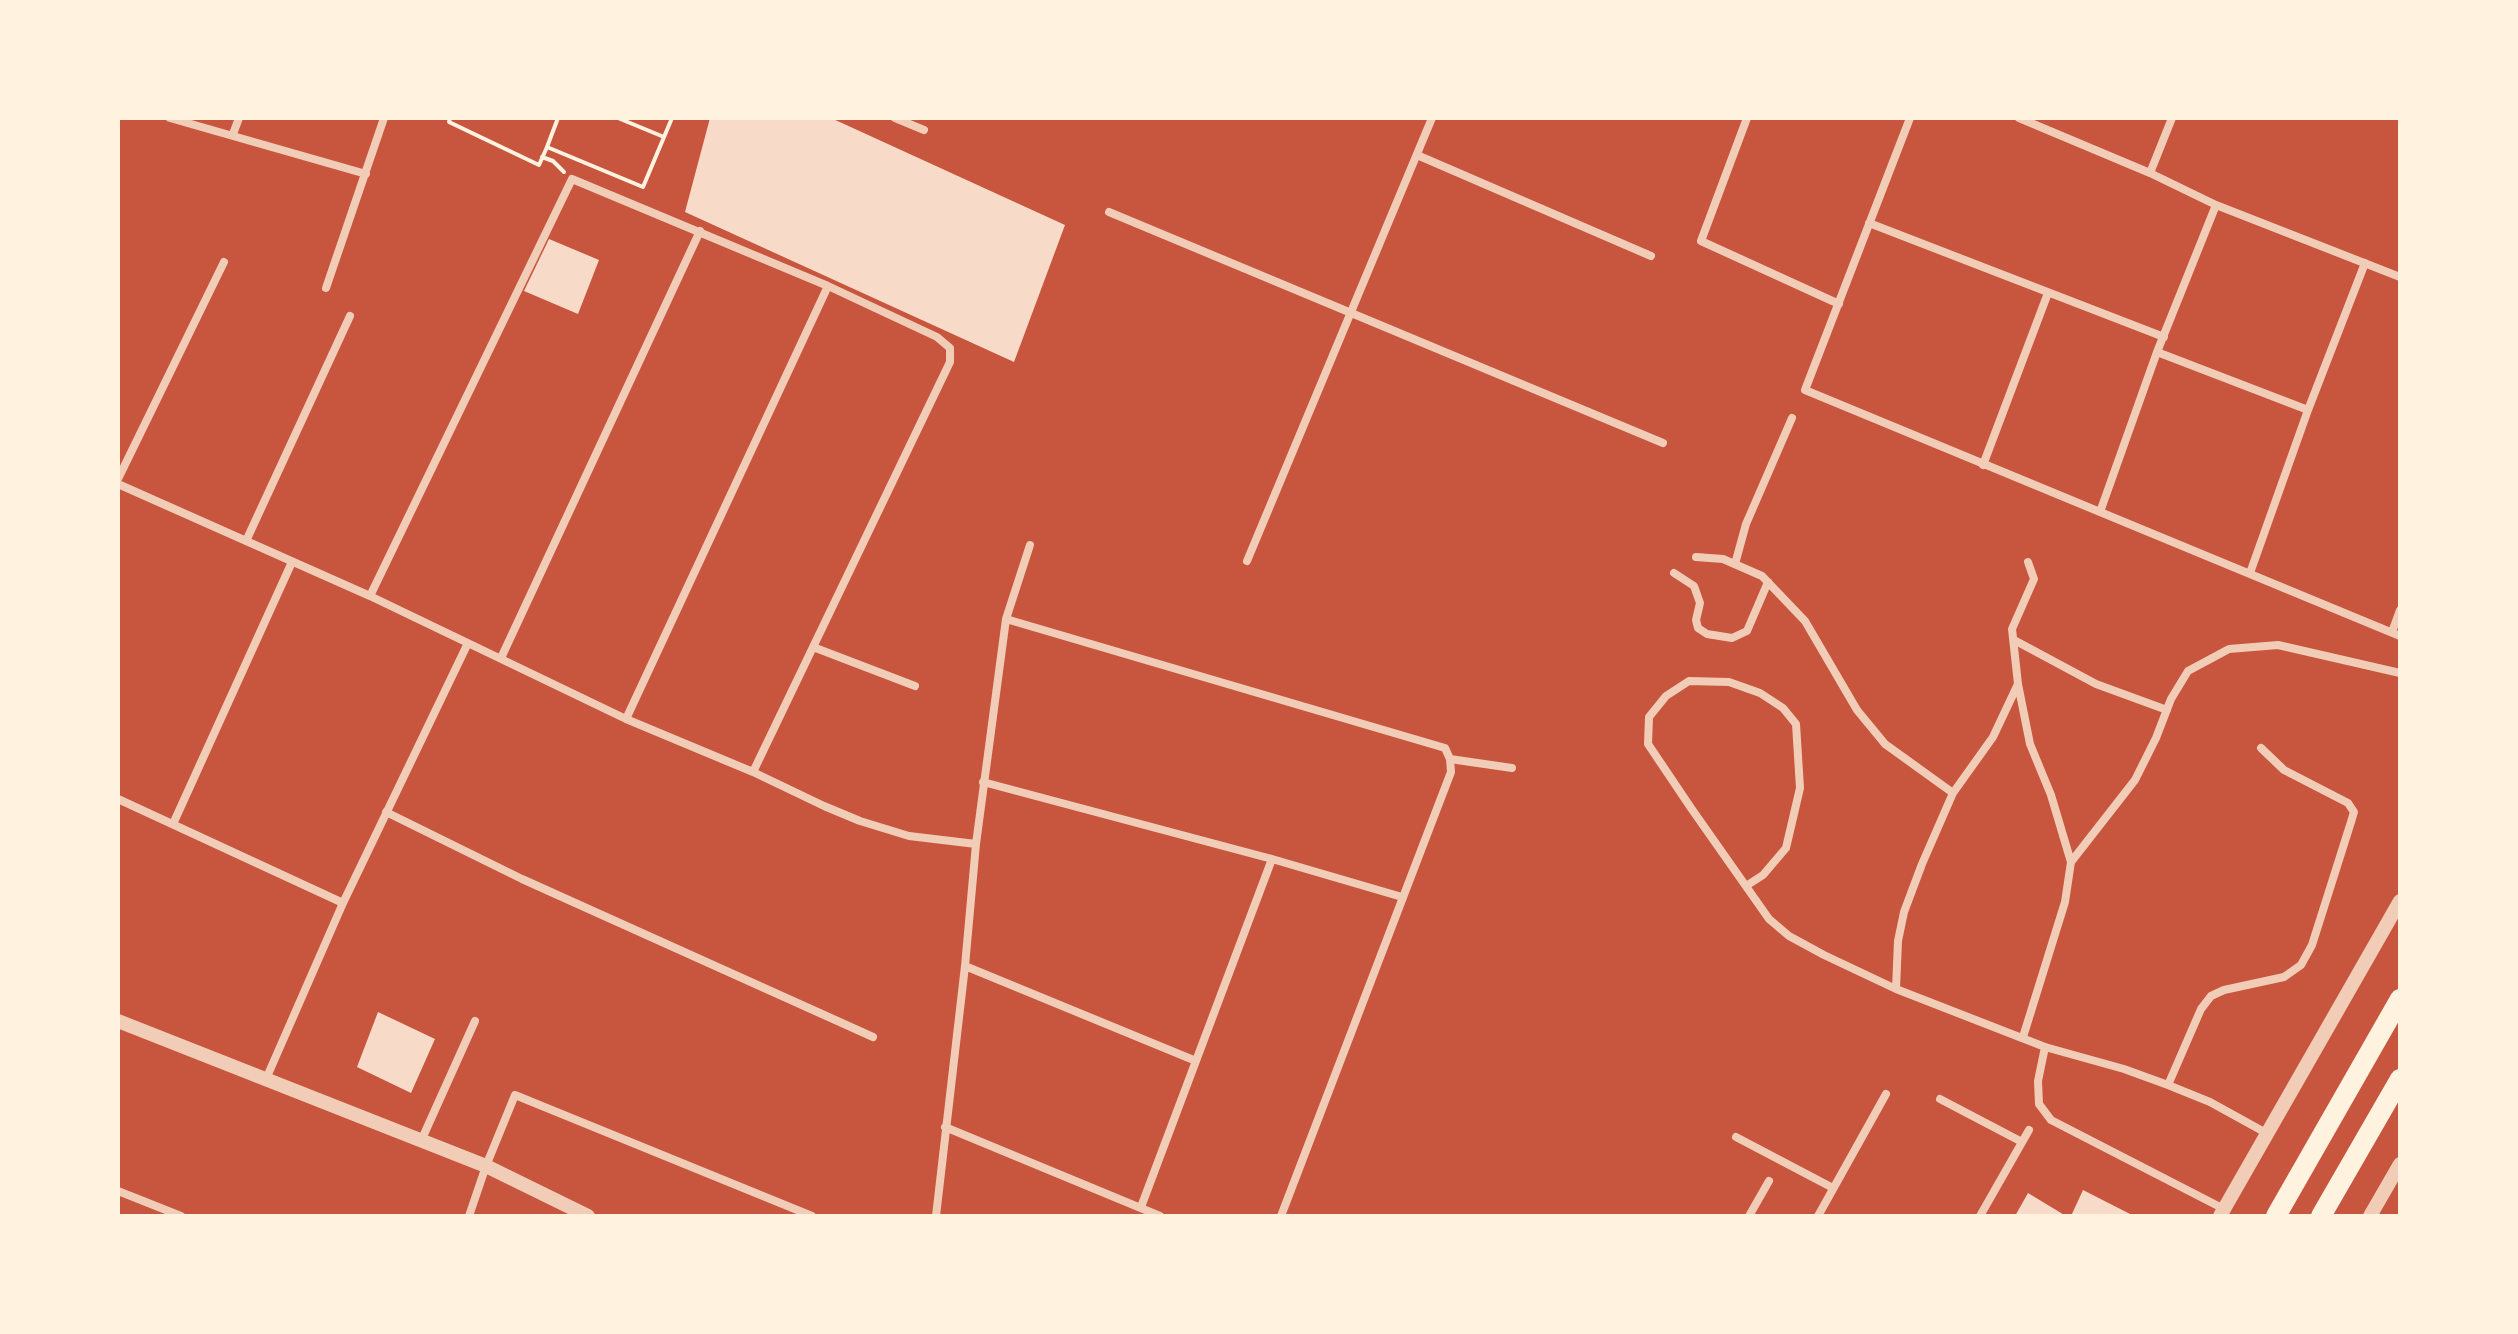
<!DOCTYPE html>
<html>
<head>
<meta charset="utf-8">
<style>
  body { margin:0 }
  #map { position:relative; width:2518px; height:1334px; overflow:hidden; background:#c8553d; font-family:Poppins,sans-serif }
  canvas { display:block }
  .frame { position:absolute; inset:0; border:120px solid #fff3e0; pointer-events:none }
</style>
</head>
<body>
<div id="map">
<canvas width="2518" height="1334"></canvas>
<div class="frame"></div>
</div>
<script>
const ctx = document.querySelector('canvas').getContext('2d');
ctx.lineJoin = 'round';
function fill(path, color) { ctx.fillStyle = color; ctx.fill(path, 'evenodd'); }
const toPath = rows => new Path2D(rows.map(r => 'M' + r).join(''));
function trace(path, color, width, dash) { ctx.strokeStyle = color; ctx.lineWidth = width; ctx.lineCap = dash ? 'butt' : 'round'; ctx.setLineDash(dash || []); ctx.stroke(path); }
fill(toPath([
  [710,118,831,118,1065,225,1014,362,685,212],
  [549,239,599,260,578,314,524,291],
  [378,1012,435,1039,411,1093,357,1067],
  [2083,1190,2134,1216,2071,1216],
  [2028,1193,2066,1216,2015,1216]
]), '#f7dbc8');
trace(toPath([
  [450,118,449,122,539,165,547,147,643,187,672,118],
  [618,118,664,137],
  [547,147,558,118],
  [542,157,553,161,564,172]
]), '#fff3e0', 4);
trace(toPath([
  [170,118,366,174],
  [895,118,924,130],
  [1747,118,1701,241,1839,304],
  [1910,118,1805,390,2400,636],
  [2019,118,2150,173,2216,205,2400,277],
  [233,134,239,118],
  [1417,155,1651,256],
  [2150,173,2172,118],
  [1109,212,1663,443],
  [1869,223,2164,337],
  [326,288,384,118],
  [2157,352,2308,410],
  [1983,465,2048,293],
  [118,479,224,262],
  [118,484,370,596,626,719,753,772,824,806,860,821,909,836,976,844],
  [2100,512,2157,352,2216,205],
  [246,541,350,316],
  [1696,557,1723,559,1762,576,1805,621,1857,710,1885,744,1953,793,1922,864,1904,912,1898,941,1896,989,2045,1047,2124,1069,2168,1085,2210,1102,2268,1134],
  [1247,561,1432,118],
  [2028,562,2034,579,2012,629,2018,684,2030,744,2051,795,2071,862],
  [1735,564,1746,524,1792,418],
  [1674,573,1694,586,1700,603,1696,620,1698,628,1707,634,1732,638,1747,631,1768,582],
  [2250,573,2308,410,2365,263],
  [370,596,572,179,828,286,937,337,950,348,950,362,753,772],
  [1006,619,1030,545],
  [2392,632,2400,610],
  [2014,640,2096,684,2167,710],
  [813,647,915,686],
  [501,658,700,231],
  [626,719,828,286],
  [1450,759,1512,768],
  [983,782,1272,859,1402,897],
  [1953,793,1993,737,2018,684],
  [118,799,343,903],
  [386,812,522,879,873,1037],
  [173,824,292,562],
  [1746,886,1763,875,1786,848,1800,788,1796,724,1783,708,1760,693,1729,682,1689,681,1666,696,1649,717,1648,744,1691,808,1769,919,1789,936,1824,955,1896,989],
  [965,966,1196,1061],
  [2023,1037,2065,902,2071,862,2135,780,2156,738,2171,699,2188,671,2229,649,2278,645,2400,673],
  [2045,1047,2038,1081,2039,1104,2051,1120,2224,1209],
  [266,1079,343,903,468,643],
  [2168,1085,2201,1009,2211,996,2224,990,2284,977,2301,965,2312,945,2351,822,2354,812,2348,803,2284,770,2261,748],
  [1940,1099,2022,1142],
  [945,1127,1160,1216],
  [1736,1137,1833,1188],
  [421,1141,475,1021],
  [118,1191,181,1216],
  [1141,1207,1272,859],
  [469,1216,486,1166,515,1095,812,1216],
  [936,1216,965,966,976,844,1006,619,1445,748,1450,759,1451,772,1281,1216],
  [1749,1216,1769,1181],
  [1818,1216,1886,1094],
  [1980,1216,2029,1130]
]), '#f1ccb7', 8);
trace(toPath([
  [118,1021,486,1166,588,1216],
  [2220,1216,2400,901],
  [2370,1216,2400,1164]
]), '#f1ccb7', 14);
trace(toPath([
  [2276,1216,2400,999],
  [2321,1216,2400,1079]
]), '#fff3e0', 20);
</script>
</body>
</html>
